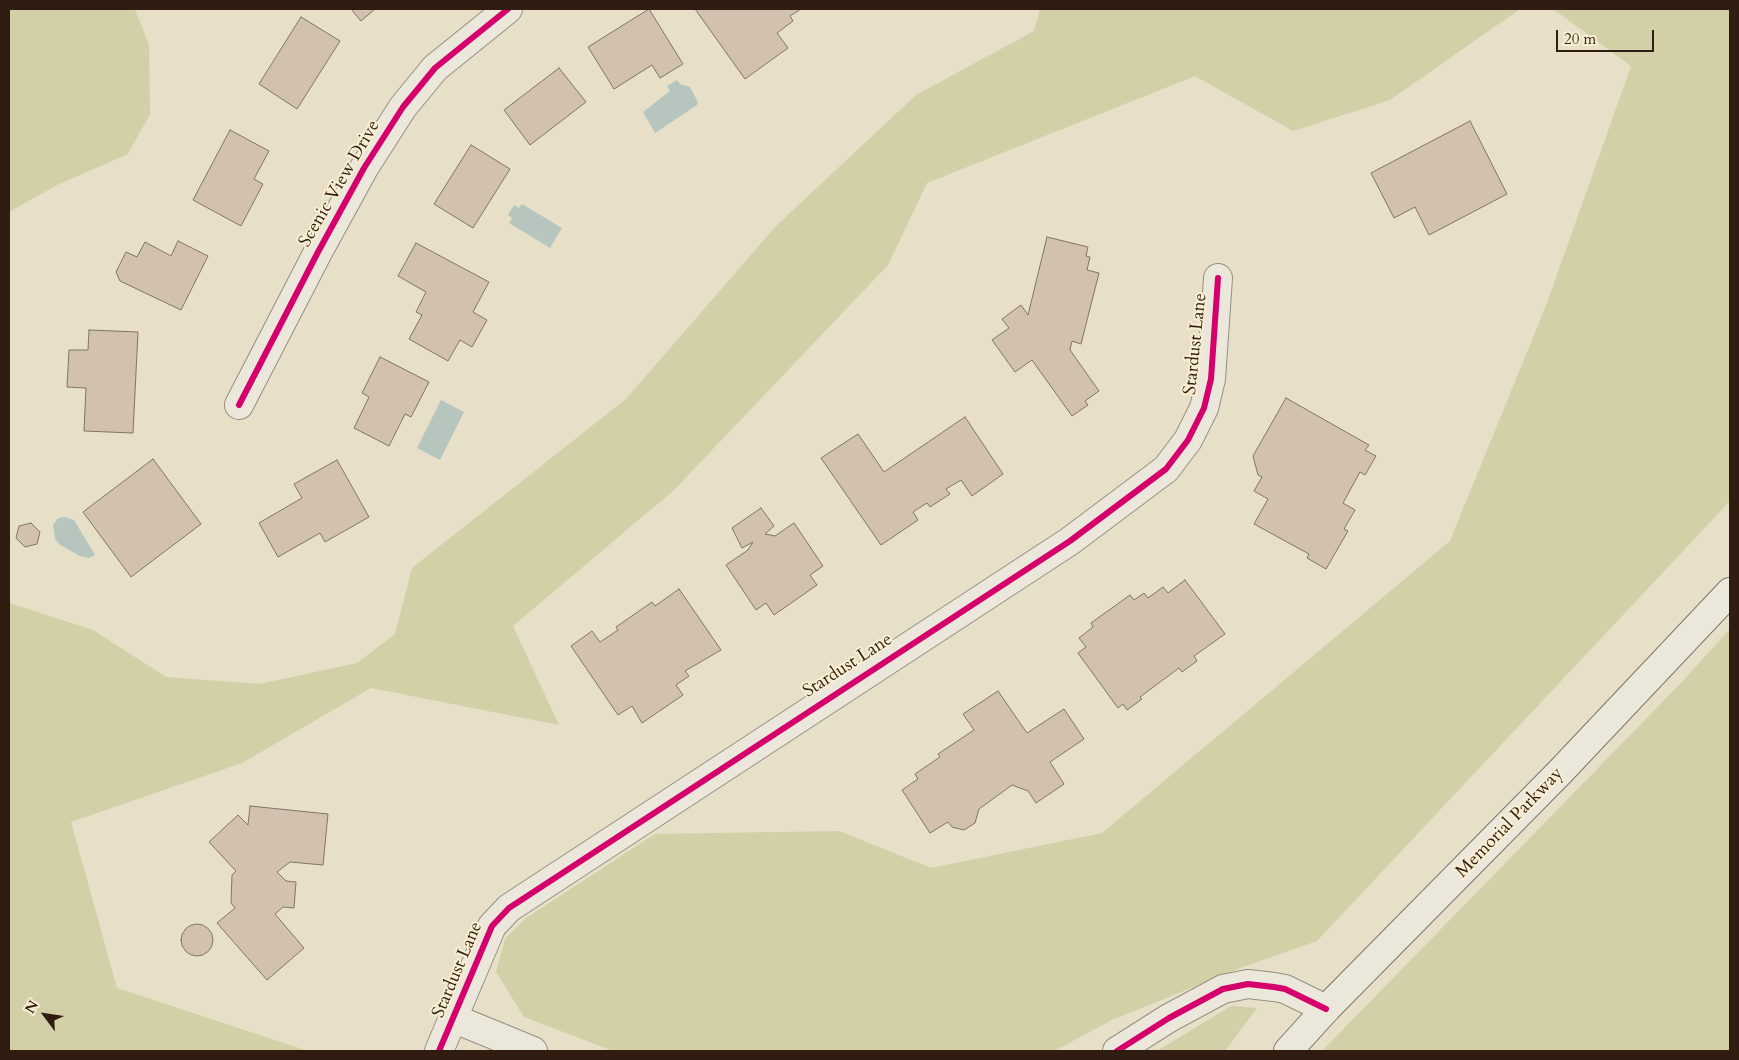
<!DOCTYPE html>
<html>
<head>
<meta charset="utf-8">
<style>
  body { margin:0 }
  #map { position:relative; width:1739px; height:1060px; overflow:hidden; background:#e7dfc7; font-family:Cardo,serif }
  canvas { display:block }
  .frame { position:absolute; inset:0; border:10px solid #301c10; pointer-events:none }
  .north { position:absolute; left:20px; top:990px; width:50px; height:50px; -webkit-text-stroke:4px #f8eed2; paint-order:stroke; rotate:301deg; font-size:14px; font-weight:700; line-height:20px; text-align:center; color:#301c10 }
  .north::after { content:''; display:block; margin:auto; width:18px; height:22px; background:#301c10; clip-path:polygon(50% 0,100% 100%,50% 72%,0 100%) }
  .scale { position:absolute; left:1556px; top:30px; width:98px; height:22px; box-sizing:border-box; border:2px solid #301c10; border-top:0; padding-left:6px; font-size:15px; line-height:18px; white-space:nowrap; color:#301c10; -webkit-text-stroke:4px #f8eed2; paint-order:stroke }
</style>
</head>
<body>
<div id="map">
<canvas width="1739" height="1060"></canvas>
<div class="frame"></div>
<div class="north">N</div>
<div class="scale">20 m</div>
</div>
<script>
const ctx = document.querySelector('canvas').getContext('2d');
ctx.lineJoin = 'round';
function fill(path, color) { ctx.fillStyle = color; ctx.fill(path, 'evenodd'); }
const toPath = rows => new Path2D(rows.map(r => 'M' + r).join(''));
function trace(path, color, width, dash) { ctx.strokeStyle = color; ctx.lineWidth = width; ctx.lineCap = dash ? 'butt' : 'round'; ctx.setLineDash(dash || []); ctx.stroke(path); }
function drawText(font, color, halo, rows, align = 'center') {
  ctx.font = font + ' Cardo,serif'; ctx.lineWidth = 4; ctx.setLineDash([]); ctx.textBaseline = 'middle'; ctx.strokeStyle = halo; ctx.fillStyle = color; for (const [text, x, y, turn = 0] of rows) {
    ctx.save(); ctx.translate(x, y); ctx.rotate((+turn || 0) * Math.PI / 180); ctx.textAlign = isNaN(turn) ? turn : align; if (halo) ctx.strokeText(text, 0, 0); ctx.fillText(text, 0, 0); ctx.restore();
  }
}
fill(toPath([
  [9,9,135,9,149,45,150,114,128,154,57,185,9,212],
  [1040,9,1520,9,1390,100,1293,131,1195,76,927,183,888,265,674,490,513,626,559,725,371,688,242,763,71,822,117,988,308,1051,9,1051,9,603,93,630,166,677,260,684,357,663,395,634,412,568,626,399,776,226,916,95,1034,31],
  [1553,9,1730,9,1730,501,1317,941,1243,967,1112,1020,1054,1051,613,1051,524,1017,496,972,505,939,526,918,655,834,839,831,931,868,1102,833,1450,541,1547,303,1631,66],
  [1730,629,1730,1051,1322,1051,1681,683],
  [1231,1006,1257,1008,1225,1051,1157,1051]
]), '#d3cfa6');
fill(toPath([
  [677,80,680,84,690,87,698,102,697,105,655,133,643,112,670,91,667,86],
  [522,204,562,228,550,248,509,223,512,218,508,215,514,205,519,208],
  [441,400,464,412,440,460,417,448],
  [64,517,74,520,95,555,89,558,80,556,60,545,55,539,53,525,58,518]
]), '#b6c6bf');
const building = toPath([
  [351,9,375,9,361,21,351,9],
  [649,9,683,64,660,78,652,65,614,89,588,47,649,9],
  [695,9,801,9,790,16,793,21,777,33,788,48,745,79,695,9],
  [301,17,340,41,297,109,259,84,301,17],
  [559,68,586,102,530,145,504,110,559,68],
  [1470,121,1507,194,1429,235,1415,207,1394,218,1371,173,1470,121],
  [230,130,269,151,254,179,263,184,241,226,193,200,230,130],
  [471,145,510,169,473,228,434,204,471,145],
  [1047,237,1088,247,1086,256,1090,257,1087,270,1099,273,1081,344,1072,341,1070,350,1099,391,1085,401,1088,405,1072,416,1032,360,1015,372,992,340,1009,328,1002,319,1021,305,1028,315,1047,237],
  [178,241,208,256,181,310,120,281,116,272,126,252,137,257,145,242,171,256,178,241],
  [416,243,489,282,473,312,487,320,472,347,460,340,448,361,409,339,422,315,416,312,426,292,398,276,416,243],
  [89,330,138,332,133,433,84,431,86,388,67,387,69,350,88,350,89,330],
  [380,357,429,382,411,417,405,414,389,446,354,428,369,397,362,393,380,357],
  [1286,398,1369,445,1365,450,1376,456,1365,475,1360,472,1343,503,1355,510,1344,529,1348,531,1326,569,1307,558,1309,554,1254,524,1268,499,1254,491,1262,477,1258,475,1253,456,1286,398],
  [965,417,1003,474,972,496,961,480,946,489,950,494,930,507,927,503,913,512,918,520,881,545,821,458,858,434,884,472,965,417],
  [153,459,201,524,131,577,83,512,153,459],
  [337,460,369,517,325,542,320,533,278,557,259,523,302,498,294,484,337,460],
  [761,508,774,526,765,534,775,536,794,523,823,566,810,575,817,585,774,615,766,603,756,610,726,565,748,550,753,542,742,548,732,528,761,508],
  [31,523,40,532,37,544,25,547,16,538,19,526,31,523],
  [1185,580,1225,634,1194,656,1197,661,1182,672,1179,668,1140,697,1142,699,1127,710,1123,704,1118,708,1078,653,1086,647,1079,638,1093,627,1091,623,1130,595,1134,600,1144,593,1148,598,1163,587,1168,593,1185,580],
  [679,589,721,650,685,671,689,676,676,685,683,695,642,723,632,706,618,715,571,646,592,631,600,642,618,630,616,627,652,602,655,606,679,589],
  [998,691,1027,733,1064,709,1084,739,1050,762,1064,784,1036,803,1028,791,1012,785,979,809,975,823,964,830,952,827,948,822,930,833,902,790,918,779,915,774,940,757,938,754,974,730,963,714,998,691],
  [250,806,328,814,323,865,290,862,277,872,286,881,296,882,294,908,283,907,275,914,304,948,267,980,217,923,235,908,231,903,232,875,236,871,209,842,238,815,248,825,250,806],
  '181 940a16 16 0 1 1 32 0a16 16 0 1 1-32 0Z'
]);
fill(building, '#d2c1ae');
trace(building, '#7d7568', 1);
const minor = toPath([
  [239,405,318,252,364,168,403,107,435,68,508,9],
  [455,1019,533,1051],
  [439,1051,492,926,509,908,1070,541,1166,469,1188,440,1204,408,1211,379,1218,278],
  [1117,1051,1169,1018,1223,989,1248,984,1274,987,1285,989,1326,1009]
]);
const secondary = toPath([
  [1288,1051,1326,1009,1560,772,1730,592]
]);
trace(minor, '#968f81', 30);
trace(secondary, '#7d7568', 30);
trace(minor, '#ebe7db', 28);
trace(secondary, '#ebe7db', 28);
trace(toPath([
  [239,405,318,252,364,168,403,107,435,68,508,9],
  [439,1051,492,926,509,908,1070,541,1166,469,1188,440,1204,408,1211,379,1218,278],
  [1117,1051,1169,1018,1223,989,1248,984,1274,987,1285,989,1326,1009]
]), '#d6006c', 6);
drawText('18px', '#301c10', '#f8eed2', [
  ["Scenic View Drive",340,184,-60],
  ["Stardust Lane",1196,344,-84],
  ["Stardust Lane",848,666,-33],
  ["Memorial Parkway",1510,823,-46],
  ["Stardust Lane",458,970,-67]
]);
</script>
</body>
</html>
